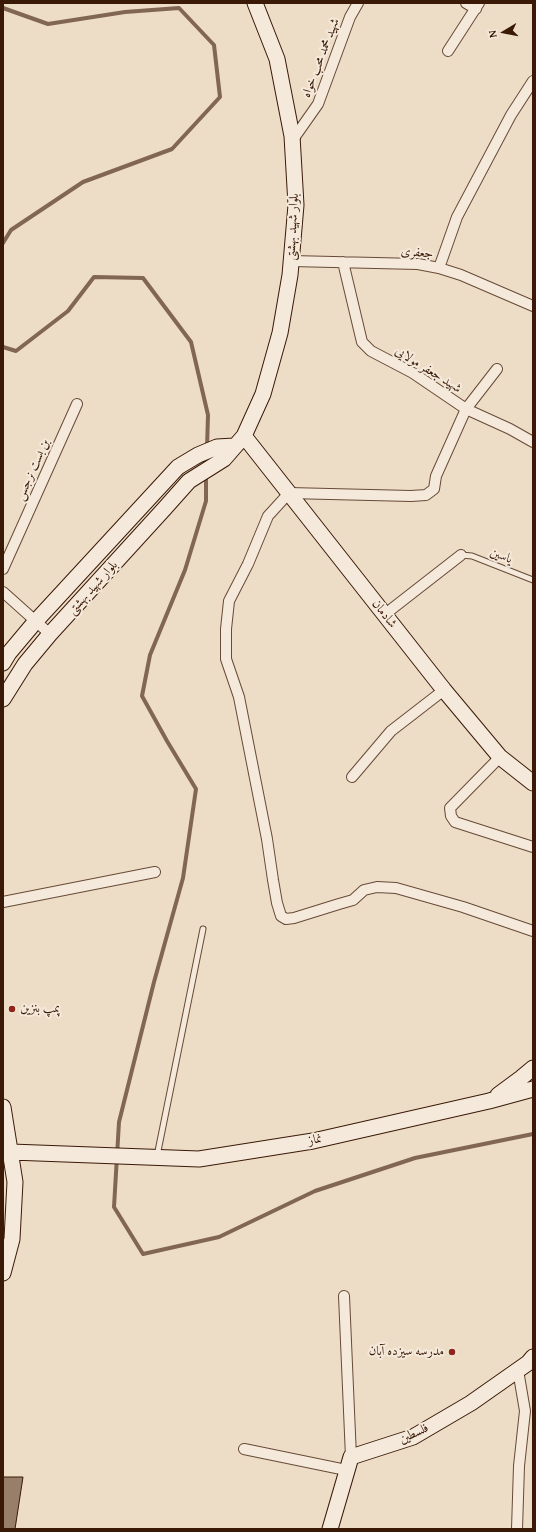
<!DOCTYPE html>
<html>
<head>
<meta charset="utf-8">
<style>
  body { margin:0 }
  #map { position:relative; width:536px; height:1532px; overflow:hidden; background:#eeddc6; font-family:"Gentium Book Plus",serif }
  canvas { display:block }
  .frame { position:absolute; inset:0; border:4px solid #3a1907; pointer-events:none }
  .north { position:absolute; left:484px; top:12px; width:40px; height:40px; -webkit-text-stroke:3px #f4e9da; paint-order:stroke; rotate:260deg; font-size:11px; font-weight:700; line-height:16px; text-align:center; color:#3a1907 }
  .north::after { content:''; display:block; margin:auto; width:14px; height:18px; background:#3a1907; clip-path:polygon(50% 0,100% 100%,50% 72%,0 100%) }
</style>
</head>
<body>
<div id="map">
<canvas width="536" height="1532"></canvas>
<div class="frame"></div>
<div class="north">N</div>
</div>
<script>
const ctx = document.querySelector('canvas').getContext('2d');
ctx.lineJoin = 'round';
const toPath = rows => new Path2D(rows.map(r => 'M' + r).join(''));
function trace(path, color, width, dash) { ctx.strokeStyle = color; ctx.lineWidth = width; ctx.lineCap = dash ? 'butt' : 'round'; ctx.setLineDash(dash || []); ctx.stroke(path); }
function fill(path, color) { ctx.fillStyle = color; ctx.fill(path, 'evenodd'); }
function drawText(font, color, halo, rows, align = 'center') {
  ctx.font = font + ' "Gentium Book Plus",Amiri,serif'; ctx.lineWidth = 4; ctx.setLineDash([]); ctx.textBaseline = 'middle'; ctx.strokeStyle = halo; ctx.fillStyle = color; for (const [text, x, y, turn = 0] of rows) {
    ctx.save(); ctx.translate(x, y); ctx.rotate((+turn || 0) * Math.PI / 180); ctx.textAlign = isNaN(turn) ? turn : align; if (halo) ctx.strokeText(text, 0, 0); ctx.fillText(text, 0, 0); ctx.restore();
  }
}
trace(toPath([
  [3,8,48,24,125,12,179,8,214,45,220,97,172,149,83,182,11,230,3,243],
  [3,347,16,351,68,311,94,277,143,278,191,342,208,415,207,448],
  [206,475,206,501,185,570,150,655,142,696,167,741,196,789,183,878,154,982,119,1122,114,1207,143,1254,219,1237,315,1191,415,1158,533,1134]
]), '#816653', 4);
const building = toPath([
  [3,1477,23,1477,15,1529,3,1529,3,1477]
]);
fill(building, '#987f6a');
trace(building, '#3a1907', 1);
const lane = toPath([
  [461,555,472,556,533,580],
  [157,1156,203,929]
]);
const street = toPath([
  [466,3,476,9],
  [448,51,479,3],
  [292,141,318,104,350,17,358,3],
  [291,261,418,264,439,268,461,275,533,306],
  [343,262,362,342,371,351,413,373,466,409,510,429,533,442],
  [439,268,457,217,511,115,533,81],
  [497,369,466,409,436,476,434,489,426,495,411,496,289,493,268,516,248,564,229,601,226,629,226,659,239,697,267,839,273,880,277,903,281,916,286,919,294,918,339,904,353,900,364,890,377,887,396,888,463,907,533,931],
  [3,569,77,404],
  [3,592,50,634],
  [384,615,461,555],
  [500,757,450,808,451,816,455,822,533,847],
  [352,777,391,731,444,690],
  [3,902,155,872],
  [344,1296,351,1457],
  [244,1449,346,1470],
  [517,1529,519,1466,525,1411,518,1370]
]);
const secondary = toPath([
  [244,436,444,690,500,757,533,783],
  [3,663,9,653,35,622,178,467,198,455,217,447,234,446],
  [3,699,25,664,50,634,165,508,189,481,224,459,244,436,263,394,280,333,290,275,296,205,292,136,277,59,255,3],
  [498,1095,521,1078,533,1068],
  [3,1107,15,1182,12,1239,3,1273],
  [11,1152,199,1159,313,1141,489,1101,533,1089],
  [330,1529,351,1457,413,1437,471,1403,528,1363,533,1357]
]);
trace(lane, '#674a37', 7);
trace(street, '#674a37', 12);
trace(secondary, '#3a1907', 17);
trace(lane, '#f4e9da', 5);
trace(street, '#f4e9da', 10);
trace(secondary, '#f4e9da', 15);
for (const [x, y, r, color] of [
  [12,1009,4,"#8f2418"],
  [452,1352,4,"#8f2418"]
]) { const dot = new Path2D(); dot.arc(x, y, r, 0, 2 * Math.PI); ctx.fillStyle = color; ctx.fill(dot); trace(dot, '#f4e9da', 1.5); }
drawText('13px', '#3a1907', '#f4e9da', [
  ["شهید محمد محب خواه",321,58,-69],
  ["بلوار شهید بهشتی",293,227,-87],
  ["جعفری",417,253,5],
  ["شهید جعفر مولایی",428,370,32],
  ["بن بست نرجس",33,470,-66],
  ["یاسین",501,556,21],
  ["بلوار شهید بهشتی",93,588,-48],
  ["شادمان",384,614,52],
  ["نماز",315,1140,-11],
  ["فلسطین",414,1434,-25]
]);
drawText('13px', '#3a1907', '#f4e9da', [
  ["پمپ بنزین",20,1009],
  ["مدرسه سیزده آبان",444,1352,"right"]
], 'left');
</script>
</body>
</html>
